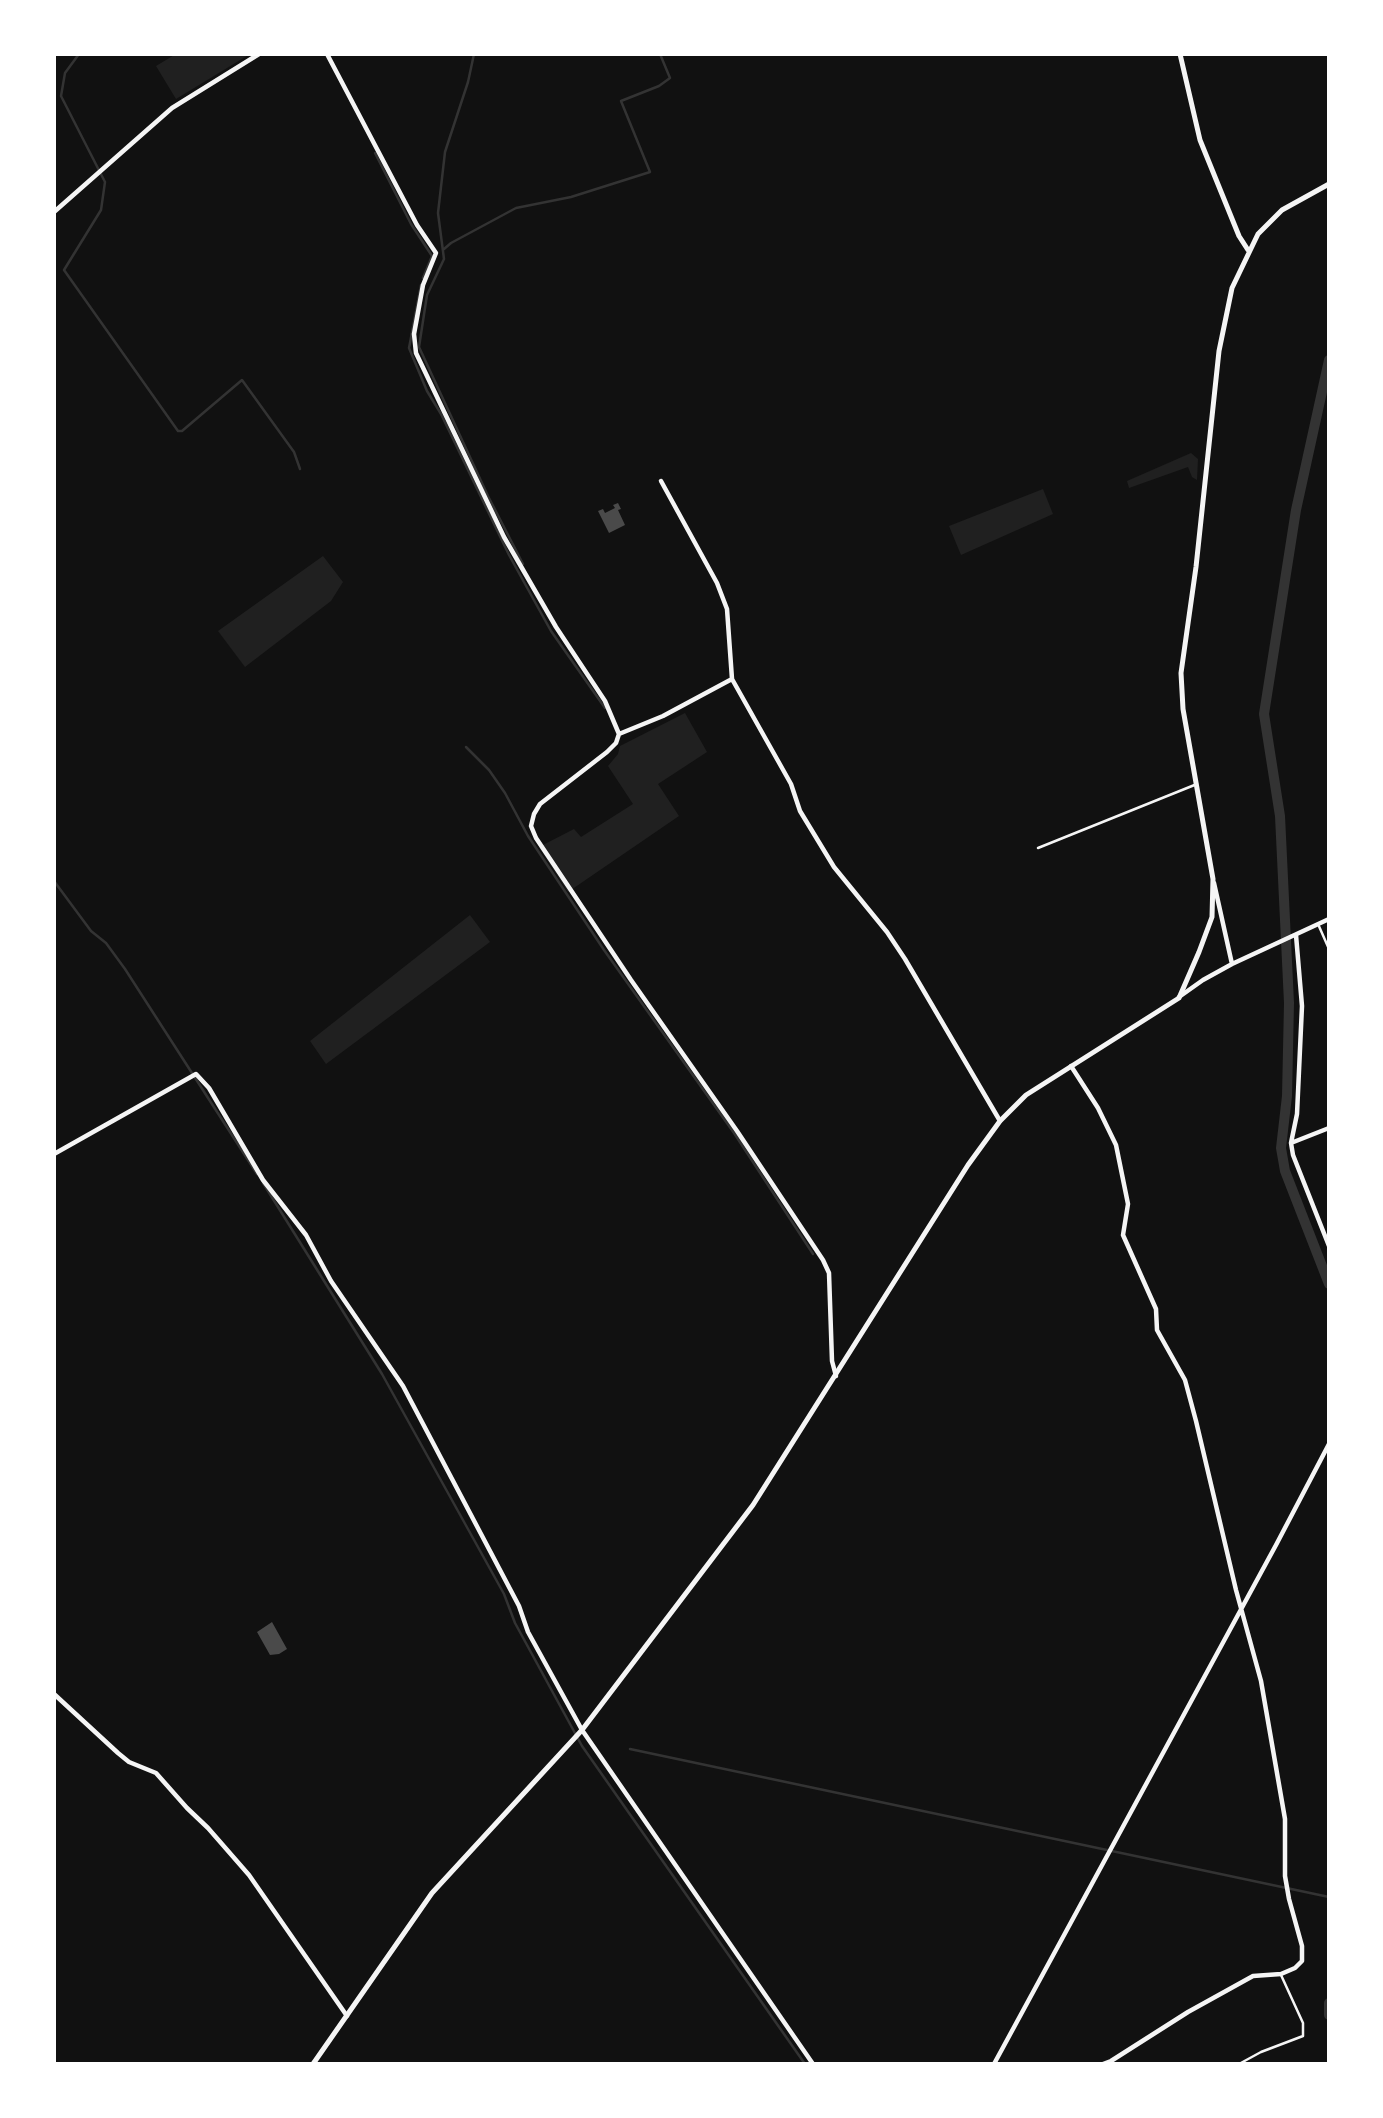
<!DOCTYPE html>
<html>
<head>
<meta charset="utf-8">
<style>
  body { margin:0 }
  #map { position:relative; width:1383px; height:2118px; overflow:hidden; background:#111; font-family:Poppins,sans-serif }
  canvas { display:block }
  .frame { position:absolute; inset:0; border:56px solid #fff; pointer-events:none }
</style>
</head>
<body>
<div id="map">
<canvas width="1383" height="2118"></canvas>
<div class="frame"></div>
</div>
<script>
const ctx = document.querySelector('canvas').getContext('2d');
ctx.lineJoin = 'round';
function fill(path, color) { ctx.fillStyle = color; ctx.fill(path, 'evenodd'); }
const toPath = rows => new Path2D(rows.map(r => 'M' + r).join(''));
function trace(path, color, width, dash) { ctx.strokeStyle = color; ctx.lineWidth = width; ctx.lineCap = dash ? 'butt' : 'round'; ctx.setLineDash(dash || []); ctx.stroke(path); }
fill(toPath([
  [176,54,250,54,176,99,156,66],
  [1191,453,1198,459,1197,480,1192,477,1188,467,1129,488,1127,481],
  [1043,489,1053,514,961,555,949,526],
  [323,556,343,582,331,601,245,667,218,631],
  [685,713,707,752,658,784,679,816,568,892,539,847,574,829,581,837,633,804,608,766,618,754,620,746],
  [470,915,490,942,326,1064,310,1041]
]), '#202020');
trace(toPath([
  [79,54,65,73,61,96,105,182,101,210,64,270,178,431,182,431,242,380,294,452,300,469],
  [474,54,468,82,445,152,438,213,444,259,427,295,419,347,488,496,523,564],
  [375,153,411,224,432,256,423,278],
  [444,249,451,243,516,208,571,197,650,172,621,101,659,86,670,78,660,54],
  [421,285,409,348,427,391,441,414,509,555,551,631,605,708],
  [466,747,489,770,505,793,528,836,604,950,734,1133,813,1254],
  [54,881,91,931,106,943,125,969,257,1174],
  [263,1183,382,1374,504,1594,515,1623,582,1746,805,2064],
  [630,1749,1329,1897]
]), '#333', 2.5);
trace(toPath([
  [1329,360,1296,510,1264,714,1280,816,1289,1003,1287,1096,1281,1148,1285,1171,1329,1284],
  [1329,2003,1329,2015]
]), '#333', 10);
fill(toPath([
  [618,503,621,509,618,510,625,525,609,533,598,511,603,509,605,513,615,508,613,505],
  [272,1622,287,1649,279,1654,270,1655,257,1632]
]), '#4a4a4a');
trace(toPath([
  [1038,848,1197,784],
  [1318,924,1329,949],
  [1239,2064,1261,2052,1303,2036,1303,2023,1281,1975]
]), '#f5f5f5', 2.5);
trace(toPath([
  [327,54,417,225,436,253,423,285,414,334,416,353,504,537,556,627,605,701,619,734,616,743,607,752,540,804,534,814,531,826,536,838,631,980,737,1131,823,1260,829,1273,832,1361,836,1376],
  [54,212,172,108,259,54],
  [661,481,717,583,727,609,732,679,791,784,800,811,834,867,887,932,905,959,1000,1121],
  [619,734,663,716,732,679],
  [1214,883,1232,964],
  [1296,935,1302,1006,1297,1114,1291,1143,1293,1155,1329,1246],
  [1179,997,1203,980,1232,964,1329,919],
  [1071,1066,1098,1108,1116,1145,1128,1204,1123,1235,1156,1309,1157,1330,1185,1380,1196,1421,1236,1590,1261,1681,1285,1819,1285,1876,1289,1899,1302,1946,1302,1961,1295,1968,1281,1974,1253,1976,1188,2012,1111,2061,1103,2064],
  [1291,1143,1329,1128],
  [54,1154,196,1074,209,1088,263,1180,306,1235,331,1281,403,1386,519,1606,528,1632,582,1730,813,2064],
  [54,1694,118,1753,129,1762,156,1773,187,1808,208,1828,249,1875,347,2016],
  [994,2064,1276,1545,1329,1444]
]), '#f5f5f5', 4.5);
trace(toPath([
  [1180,54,1200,140,1239,236,1248,250],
  [313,2064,432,1893,582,1730,753,1505,968,1165,1000,1121,1026,1095,1179,998,1199,952,1212,917,1213,879,1183,709,1181,673,1196,567,1219,351,1232,288,1258,234,1282,210,1329,184]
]), '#f5f5f5', 5);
</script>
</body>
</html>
